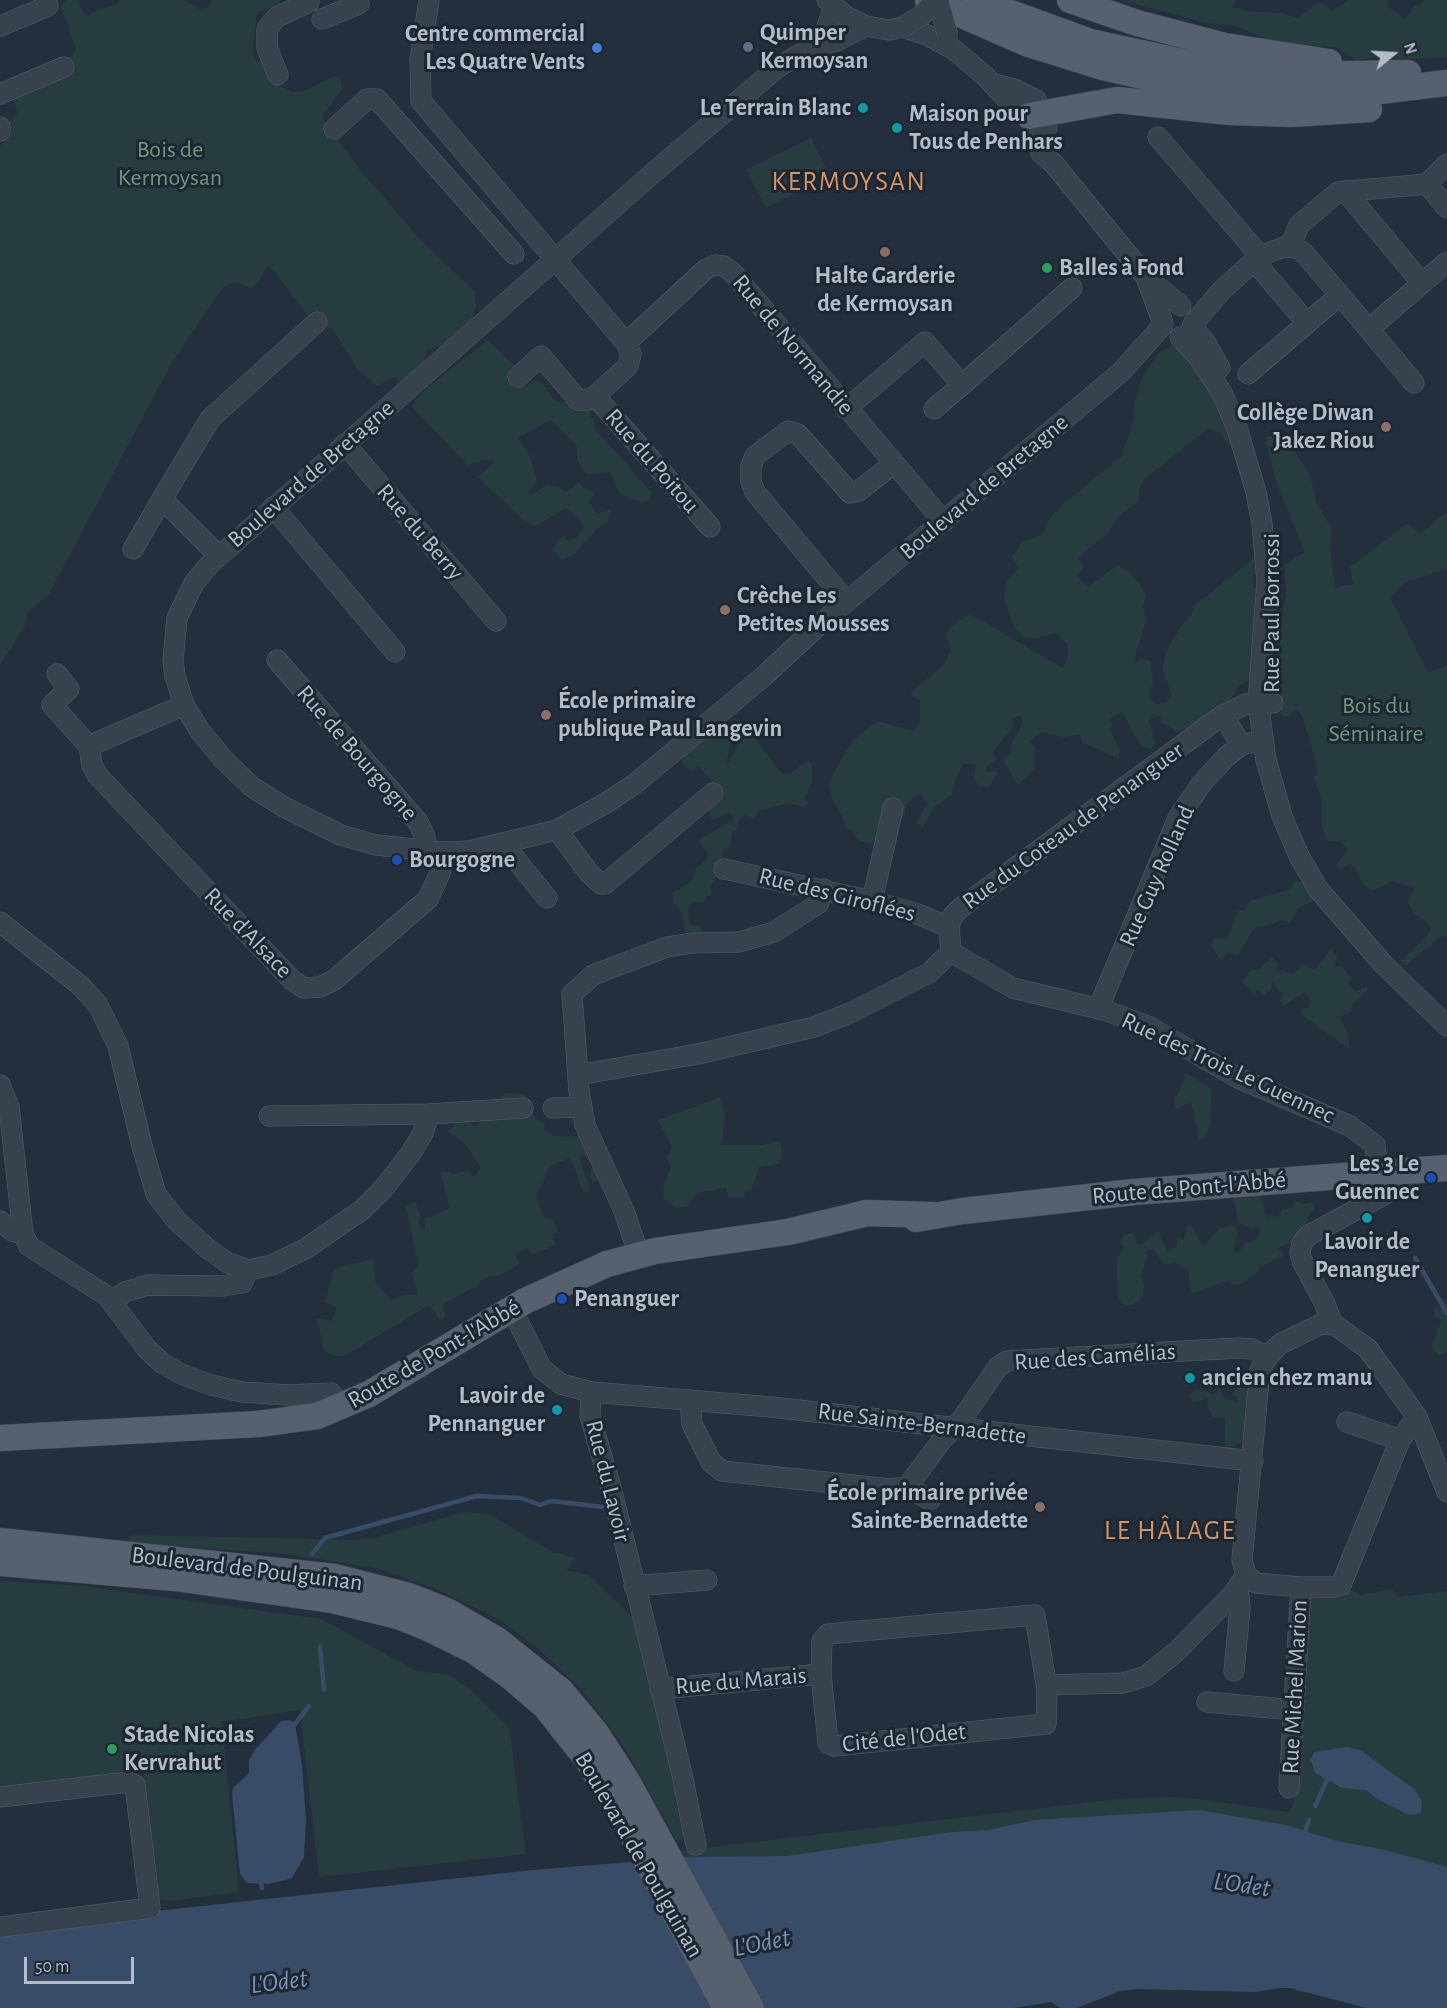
<!DOCTYPE html>
<html>
<head>
<meta charset="utf-8">
<style>
  body { margin:0 }
  #map { position:relative; width:1447px; height:2008px; overflow:hidden; background:#242f3e; font-family:"Alegreya Sans",sans-serif }
  canvas { display:block }
  .north { position:absolute; left:1363px; top:24px; width:60px; height:60px; -webkit-text-stroke:4px #1d2633; paint-order:stroke; rotate:72deg; font-size:16px; font-weight:700; line-height:24px; text-align:center; color:#b4bcc9 }
  .north::after { content:''; display:block; margin:auto; width:21px; height:27px; background:#b4bcc9; clip-path:polygon(50% 0,100% 100%,50% 72%,0 100%) }
  .scale { position:absolute; left:24px; top:1957px; width:110px; height:27px; box-sizing:border-box; border:3px solid #b4bcc9; border-top:0; padding-left:8px; font-size:18px; line-height:21px; white-space:nowrap; color:#b4bcc9; -webkit-text-stroke:4px #1d2633; paint-order:stroke }
</style>
</head>
<body>
<div id="map">
<canvas width="1447" height="2008"></canvas>
<div class="north">N</div>
<div class="scale">50 m</div>
</div>
<script>
const ctx = document.querySelector('canvas').getContext('2d');
ctx.lineJoin = 'round';
function fill(path, color) { ctx.fillStyle = color; ctx.fill(path, 'evenodd'); }
const toPath = rows => new Path2D(rows.map(r => 'M' + r).join(''));
function trace(path, color, width, dash) { ctx.strokeStyle = color; ctx.lineWidth = width; ctx.lineCap = dash ? 'butt' : 'round'; ctx.setLineDash(dash || []); ctx.stroke(path); }
function drawText(font, color, halo, rows, align = 'center') {
  ctx.font = font + ' "Alegreya Sans",sans-serif'; ctx.lineWidth = 6; ctx.setLineDash([]); ctx.textBaseline = 'middle'; ctx.strokeStyle = halo; ctx.fillStyle = color; for (const [text, x, y, turn = 0] of rows) {
    ctx.save(); ctx.translate(x, y); ctx.rotate((+turn || 0) * Math.PI / 180); ctx.textAlign = isNaN(turn) ? turn : align; if (halo) ctx.strokeText(text, 0, 0); ctx.fillText(text, 0, 0); ctx.restore();
  }
}
fill(toPath([
  [67,0,78,0,83,13,88,16,99,9,116,5,121,0,183,0,201,10,208,7,213,0,280,0,280,6,257,12,252,51,257,62,267,60,269,74,279,85,292,92,305,91,335,76,340,78,342,89,322,117,360,170,419,238,474,291,476,307,470,323,460,330,448,345,427,349,425,364,402,385,395,377,377,386,357,368,333,330,306,313,269,265,252,289,236,282,223,287,171,364,49,594,27,613,25,626,0,665,0,146,10,131,9,121,18,115,13,100,15,93,73,71,69,58,76,49,61,7],
  [1121,0,1236,0,1233,7,1248,11,1281,13,1298,18,1320,1,1332,11,1349,0,1387,0,1389,7,1405,20,1416,4,1418,6,1425,0,1447,0,1447,57,1399,60,1378,57,1356,60,1335,47,1275,43,1233,25,1206,23],
  [811,138,830,175,766,208,746,170],
  [488,340,515,366,513,374,525,387,535,380,543,384,554,400,561,403,568,400,571,408,580,404,590,411,591,418,595,421,594,428,652,493,648,501,642,503,619,493,610,472,586,474,577,460,577,446,551,420,518,438,529,453,537,481,529,490,530,496,547,485,559,487,566,492,579,482,585,489,594,490,594,495,589,500,597,514,612,508,608,521,596,530,574,554,562,560,552,549,563,535,565,541,575,539,584,528,580,519,566,508,535,526,523,520,478,477,495,461,488,459,467,465,412,406,421,393],
  [1171,345,1183,350,1207,376,1237,446,1233,451,1222,435,1209,428,1146,478,1139,489,1139,501,1117,518,1109,532,1078,558,1085,567,1077,575,1088,587,1118,565,1131,574,1143,589,1146,595,1143,606,1146,621,1133,664,1140,659,1151,661,1153,680,1149,697,1155,704,1165,703,1172,696,1162,669,1166,652,1183,623,1191,616,1194,606,1253,559,1258,560,1260,574,1252,575,1253,588,1261,588,1254,677,1241,684,1228,703,1196,726,1178,731,1160,722,1162,717,1151,714,1149,721,1155,743,1151,749,1144,747,1133,734,1126,717,1120,712,1109,720,1112,725,1109,729,1120,751,1119,759,1082,742,1081,735,1063,737,1042,732,1030,741,1034,747,1034,769,1018,785,1002,759,1011,754,1012,742,1023,723,1020,715,1012,718,1013,727,993,752,996,759,986,767,987,773,994,770,998,773,989,787,978,786,974,777,976,765,964,763,955,779,952,795,933,808,923,827,916,822,928,804,920,793,905,805,905,814,882,844,875,841,869,844,857,839,852,830,845,827,843,818,831,797,829,785,832,775,853,740,878,721,913,731,920,723,920,701,910,694,943,665,951,651,947,635,950,627,970,614,1063,668,1068,656,1068,645,1056,633,1036,638,1025,637,1015,629,1004,600,1006,582,1018,569,1012,556,1023,542,1043,534,1048,520,1064,503,1122,456,1134,420,1134,403,1143,377,1158,354],
  [1284,434,1310,475,1316,502,1332,529,1330,547,1335,588,1353,584,1350,567,1408,523,1420,534,1447,512,1447,568,1404,583,1390,597,1428,673,1447,665,1447,938,1442,935,1406,966,1401,961,1431,931,1429,925,1414,913,1408,902,1415,888,1393,881,1372,891,1362,883,1356,869,1350,864,1339,869,1337,863,1348,849,1340,841,1327,841,1322,826,1322,798,1314,779,1318,771,1303,717,1296,709,1289,717,1281,714,1280,619,1286,597,1285,565,1305,552,1277,484,1266,443,1267,437],
  [727,725,732,734,726,766,748,728,781,773,790,774,808,760,812,764,812,782,805,797,807,804,805,807,788,803,759,811,753,818,745,815,739,820,737,830,733,831,729,848,724,849,718,874,711,886,712,895,706,897,704,902,693,902,689,905,688,917,691,926,699,925,703,932,685,932,683,918,679,908,672,903,673,893,694,879,695,869,708,859,708,850,702,847,699,840,734,819,730,812,712,820,706,806,714,784,698,766,693,771,683,766,681,755,704,738],
  [1295,881,1304,883,1316,896,1313,901,1298,908,1290,922,1280,920,1275,923,1254,928,1238,955,1227,953,1222,961,1220,959,1212,947,1213,938,1227,939,1238,911,1243,911,1252,900,1289,890],
  [1331,949,1337,956,1334,967,1341,965,1352,979,1348,985,1357,991,1367,986,1367,991,1353,1004,1351,1012,1339,1017,1347,1030,1350,1050,1301,1014,1303,1008,1309,1008,1311,1001,1304,992,1285,1005,1279,1001,1283,995,1272,982,1271,989,1265,995,1257,989,1254,995,1252,990,1242,982,1251,970,1258,969,1272,958,1279,964,1275,969,1278,973,1282,970,1293,974,1300,969,1301,963,1314,970],
  [1186,1073,1212,1089,1210,1124,1204,1139,1199,1140,1191,1101,1175,1110,1174,1097,1178,1094],
  [505,1093,526,1095,535,1119,545,1123,544,1130,554,1136,581,1137,600,1179,593,1182,590,1176,592,1165,584,1155,579,1157,590,1190,584,1193,570,1158,550,1166,536,1196,544,1218,552,1219,558,1231,552,1235,556,1245,532,1255,528,1248,515,1254,520,1264,498,1276,494,1275,480,1281,478,1285,444,1303,442,1309,446,1316,441,1321,429,1305,344,1356,336,1356,324,1351,317,1318,332,1321,337,1308,325,1302,334,1269,371,1259,374,1261,375,1281,391,1301,403,1295,417,1295,412,1271,419,1267,406,1206,415,1202,421,1216,419,1220,421,1230,425,1229,425,1219,450,1208,440,1172,450,1171,453,1175,469,1170,473,1177,481,1168,466,1145,448,1131,454,1126,451,1119,461,1116,474,1126,492,1112],
  [721,1097,725,1118,721,1145,761,1145,780,1141,782,1154,779,1164,759,1167,752,1190,745,1192,744,1197,729,1198,726,1188,698,1193,690,1201,689,1206,676,1208,663,1198,664,1184,671,1166,667,1157,672,1147,658,1120],
  [1238,1194,1257,1194,1261,1197,1266,1218,1271,1215,1278,1217,1282,1210,1294,1207,1294,1200,1304,1204,1313,1202,1315,1210,1309,1213,1307,1226,1299,1236,1291,1243,1278,1248,1285,1255,1258,1268,1258,1271,1242,1284,1232,1285,1230,1280,1191,1294,1188,1270,1175,1263,1166,1265,1152,1249,1145,1252,1147,1258,1141,1276,1144,1284,1143,1296,1133,1305,1125,1306,1118,1298,1117,1277,1117,1258,1124,1248,1121,1243,1123,1236,1132,1233,1135,1236,1136,1244,1140,1245,1159,1231,1167,1252,1177,1246,1177,1238,1184,1240,1187,1227,1193,1226,1201,1244,1205,1245,1220,1228,1231,1225,1238,1230,1234,1251,1237,1254,1246,1242,1250,1243,1256,1239,1261,1230,1257,1227,1252,1229,1239,1223,1233,1197],
  [1447,1299,1447,1352,1439,1356,1431,1347,1441,1320,1435,1316,1433,1308,1441,1306,1439,1302],
  [1234,1388,1244,1388,1251,1392,1245,1440,1232,1447,1225,1446,1225,1418,1211,1417,1212,1412,1208,1408,1207,1398,1193,1403,1190,1398,1191,1393,1196,1390,1206,1391,1213,1395,1221,1389,1224,1398,1237,1402,1237,1397,1232,1394],
  [464,1512,489,1514,552,1552,576,1558,566,1570,589,1575,632,1617,641,1636,687,1836,682,1841,676,1839,623,1745,582,1690,537,1648,499,1619,438,1590,381,1569,287,1554,129,1543,130,1535,350,1540,373,1538],
  [0,1581,83,1586,321,1619,416,1671,447,1674,469,1688,509,1727,526,1854,319,1877,300,1710,222,1722,239,1892,170,1901,161,1900,153,1886,143,1771,0,1790],
  [1350,1589,1361,1595,1391,1589,1399,1597,1447,1591,1447,1895,652,1913,628,1857,1109,1800,1166,1797,1198,1799,1290,1812,1294,1801,1306,1610,1311,1603,1310,1598,1323,1598]
]), '#263c3f');
fill(toPath([
  [290,1720,295,1724,302,1766,306,1820,304,1857,292,1878,269,1884,247,1883,240,1874,232,1793,233,1788,249,1773,249,1760,254,1751,281,1721],
  [1348,1747,1360,1750,1414,1789,1422,1801,1421,1813,1409,1815,1377,1799,1366,1790,1342,1788,1315,1773,1311,1760,1314,1752],
  [1199,1810,1285,1825,1337,1841,1385,1850,1447,1867,1447,2008,1366,2008,1290,1988,1280,1988,1256,1992,1138,1989,1120,1991,1077,2008,1060,2008,1051,2002,1013,2008,0,2008,0,1931,156,1911,534,1870,691,1857,787,1856,952,1832,988,1830,1035,1820]
]), '#394c67');
trace(toPath([
  [1415,1258,1447,1313],
  [312,1554,325,1538,477,1496,521,1498,540,1505,551,1501,603,1507],
  [320,1647,324,1690],
  [295,1724,309,1706],
  [1315,1806,1327,1780],
  [1304,1835,1309,1820],
  [261,1884,262,1888]
]), '#394c67', 4.5);
const minor = toPath([
  [429,0,420,60,421,101,626,343,631,354,628,366,595,396,710,527],
  [827,0,847,17,866,26,889,30,902,27,927,35,953,49,985,76,1017,110,1029,116,1041,153,1054,164,1146,277,1181,306],
  [322,19,359,4,357,0],
  [0,26,48,6],
  [866,26,837,41,815,46,778,67,653,173,209,565,194,583,177,618,173,660,175,676,184,705,200,731,224,760,252,787,284,807,341,835,376,845,442,852,469,851,557,830,606,803,636,783,764,676,820,624,1121,372,1163,325],
  [815,46,825,32,834,7],
  [278,75,267,48,267,29,277,17,309,2,309,0],
  [994,84,1014,89,1036,100,1047,127],
  [0,94,64,67],
  [0,127,0,131],
  [334,129,367,99,377,99,514,254],
  [1158,137,1261,257],
  [1427,184,1447,208],
  [1345,191,1422,283],
  [1290,247,1299,225,1338,192,1427,184,1447,164],
  [1254,261,1307,323],
  [1147,280,1162,320],
  [1193,324,1221,291,1254,261,1268,253,1284,247,1296,248,1303,252,1340,295],
  [1192,327,1204,340,1220,368],
  [1369,329,1447,262],
  [1180,337,1200,359,1222,393,1238,431,1256,492,1262,524,1267,581,1259,689,1260,716,1266,760,1282,816,1299,856,1318,889,1384,965,1447,1026],
  [626,343,706,269,715,265,724,266,733,273,944,522],
  [1248,374,1340,295,1414,383],
  [518,377,541,356,578,400,589,400,595,396],
  [846,409,925,342,962,385,1072,288],
  [934,409,962,385],
  [345,444,496,621],
  [273,507,395,652],
  [133,549,162,499],
  [219,556,162,499,210,419,317,322],
  [847,602,755,492,751,482,751,466,755,456,788,431,798,434,850,493,859,491,893,464],
  [277,660,418,822,425,837,425,850],
  [57,674,69,689,52,705,89,746,92,765,98,776,292,980,304,988,320,987,334,980,428,899,440,873,442,852],
  [1223,715,1241,745],
  [89,746,184,705],
  [557,830,589,873,601,884,605,884,713,793],
  [504,845,547,898],
  [724,869,872,901,915,913,949,927],
  [872,901,893,808],
  [0,922,81,986,98,1005,118,1046,142,1146,156,1194,177,1221,208,1249,228,1263,248,1270],
  [951,952,1013,988,1104,1010,1148,1026,1238,1078,1350,1126,1375,1145,1378,1172],
  [1098,1009,1178,818,1202,783,1226,757,1241,745,1263,740],
  [578,1075,698,1054,814,1027,850,1013,929,973,951,952,949,927,952,917,959,909,1223,715,1246,704,1273,703],
  [0,1085,9,1107,23,1234,29,1246,107,1296,147,1349,162,1363,181,1374,211,1385,242,1392,289,1395,331,1393,342,1407],
  [553,1108,581,1107],
  [269,1116,429,1114],
  [0,1221,12,1231,23,1234],
  [639,1255,624,1211,585,1125,579,1091,572,994,593,975,667,947,692,943,739,942,774,932,818,904,824,889],
  [113,1301,125,1292,148,1285,223,1286,242,1283,248,1270,272,1265,305,1249,362,1210,383,1189,411,1153,423,1133,429,1114,523,1108],
  [511,1308,542,1369,561,1384,591,1392,590,1416,611,1488,682,1774,696,1845],
  [1332,1323,1325,1304,1302,1261,1300,1253,1302,1243,1309,1235,1393,1190,1412,1170],
  [591,1392,771,1407,1253,1461],
  [690,1400,692,1424,711,1462,722,1471,890,1489,907,1487,930,1500],
  [1417,1417,1447,1492],
  [1347,1422,1400,1440],
  [907,1487,942,1440,962,1419,998,1367,1007,1361,1238,1348,1252,1349,1268,1356],
  [634,1586,707,1580],
  [1035,1615,1047,1690,1046,1724,834,1746,828,1743,821,1674,822,1641,828,1634,1035,1615],
  [1234,1671,1240,1608,1238,1587],
  [1047,1685,1123,1683,1146,1676,1176,1652,1233,1594,1246,1575,1242,1560,1260,1370,1268,1356,1280,1344,1321,1324,1335,1325,1368,1349,1417,1417,1400,1440,1341,1585,1334,1587,1301,1587,1256,1583,1246,1575],
  [660,1689,821,1674],
  [1207,1702,1294,1710],
  [1289,1788,1301,1587],
  [0,1797,129,1782,135,1785,150,1908,0,1927]
]);
const major = toPath([
  [928,0,1026,43,1103,67,1174,83,1259,93,1303,90,1355,94,1447,83],
  [975,0,1090,42,1205,67,1296,75,1408,73],
  [1070,0,1137,23,1225,46,1329,62],
  [1029,116,1117,100,1230,112,1291,114,1369,109],
  [916,1219,963,1211,1134,1192,1447,1168],
  [0,1438,258,1424,317,1416,369,1394,525,1301,607,1264,655,1251,788,1232,867,1213,932,1215],
  [0,1541,335,1577,409,1596,447,1611,497,1640,561,1691,596,1733,627,1781,751,2008],
  [0,1563,175,1578,332,1600,398,1616,428,1628,473,1650,511,1677,545,1706,587,1759,623,1817,726,2008]
]);
trace(minor, '#565f6c', 21);
trace(major, '#414a57', 27);
trace(minor, '#38414e', 20);
trace(major, '#56606e', 26);
const minorBridge = toPath([
  [938,0,948,36],
  [902,27,921,16,936,0]
]);
trace(minorBridge, '#565f6c', 21, []);
trace(minorBridge, '#38414e', 20);
for (const [x, y, r, color] of [
  [748,47,6,"#5c6f8a"],
  [597,48,6,"#3f7fe0"],
  [863,108,6,"#0f9aa8"],
  [897,128,6,"#0f9aa8"],
  [885,252,6,"#8d6e63"],
  [1047,268,6,"#2e9e5b"],
  [1386,427,6,"#8d6e63"],
  [725,610,6,"#8d6e63"],
  [546,715,6,"#8d6e63"],
  [397,860,6,"#1a4fb4"],
  [1431,1178,6,"#1a4fb4"],
  [1367,1218,6,"#0f9aa8"],
  [562,1299,6,"#1a4fb4"],
  [1190,1378,6,"#0f9aa8"],
  [557,1410,6,"#0f9aa8"],
  [1040,1507,6,"#8d6e63"],
  [112,1749,6,"#2e9e5b"]
]) { const dot = new Path2D(); dot.arc(x, y, r, 0, 2 * Math.PI); ctx.fillStyle = color; ctx.fill(dot); trace(dot, '#1d2633', 2); }
drawText('bold 24px', '#b4bcc9', '#1d2633', [
  ["Quimper",760,33],
  ["Kermoysan",760,61],
  ["Centre commercial",585,34,"right"],
  ["Les Quatre Vents",585,62,"right"],
  ["Le Terrain Blanc",851,108,"right"],
  ["Maison pour",909,114],
  ["Tous de Penhars",909,142],
  ["Balles à Fond",1059,268],
  ["Halte Garderie",885,276,"center"],
  ["de Kermoysan",885,304,"center"],
  ["Collège Diwan",1374,413,"right"],
  ["Jakez Riou",1374,441,"right"],
  ["Crèche Les",737,596],
  ["Petites Mousses",737,624],
  ["École primaire",558,701],
  ["publique Paul Langevin",558,729],
  ["Bourgogne",409,860],
  ["Les 3 Le",1419,1164,"right"],
  ["Guennec",1419,1192,"right"],
  ["Lavoir de",1367,1242,"center"],
  ["Penanguer",1367,1270,"center"],
  ["Penanguer",574,1299],
  ["ancien chez manu",1202,1378],
  ["Lavoir de",545,1396,"right"],
  ["Pennanguer",545,1424,"right"],
  ["École primaire privée",1028,1493,"right"],
  ["Sainte-Bernadette",1028,1521,"right"],
  ["Stade Nicolas",124,1735],
  ["Kervrahut",124,1763]
], 'left');
drawText('24px', '#6b9a76', '#1d2633', [
  ["Bois de",170,150],
  ["Kermoysan",170,178],
  ["Bois du",1376,706],
  ["Séminaire",1376,734]
]);
drawText('24px', '#b4bcc9', '#1d2633', [
  ["Rue de Normandie",793,345,50],
  ["Rue du Poitou",652,461,49],
  ["Boulevard de Bretagne",311,474,-41],
  ["Boulevard de Bretagne",984,487,-40],
  ["Rue du Berry",420,532,49],
  ["Rue Paul Borrossi",1272,613,-90],
  ["Rue de Bourgogne",357,753,49],
  ["Rue du Coteau de Penanguer",1073,826,-36],
  ["Rue Guy Rolland",1157,876,-66],
  ["Rue des Giroflées",837,895,14],
  ["Rue d'Alsace",248,933,46],
  ["Rue des Trois Le Guennec",1228,1068,25],
  ["Route de Pont-l'Abbé",1189,1188,-5],
  ["Route de Pont-l'Abbé",434,1354,-30],
  ["Rue des Camélias",1095,1357,-4],
  ["Rue Sainte-Bernadette",922,1424,7],
  ["Rue du Lavoir",608,1481,76],
  ["Boulevard de Poulguinan",247,1569,7],
  ["Rue du Marais",741,1681,-5],
  ["Rue Michel Marion",1295,1687,-87],
  ["Cité de l'Odet",904,1738,-6],
  ["Boulevard de Poulguinan",639,1855,60]
]);
drawText('italic 26px', '#7c92b1', '#1d2633', [
  ["L'Odet",1242,1885,8],
  ["L'Odet",762,1943,-11],
  ["L'Odet",279,1982,-7]
]);
ctx.letterSpacing = '1.5px';
drawText('27px', '#d59563', '#1d2633', [
  ["KERMOYSAN",849,182],
  ["LE HÂLAGE",1170,1531]
]);
ctx.letterSpacing = '0px';
</script>
</body>
</html>
